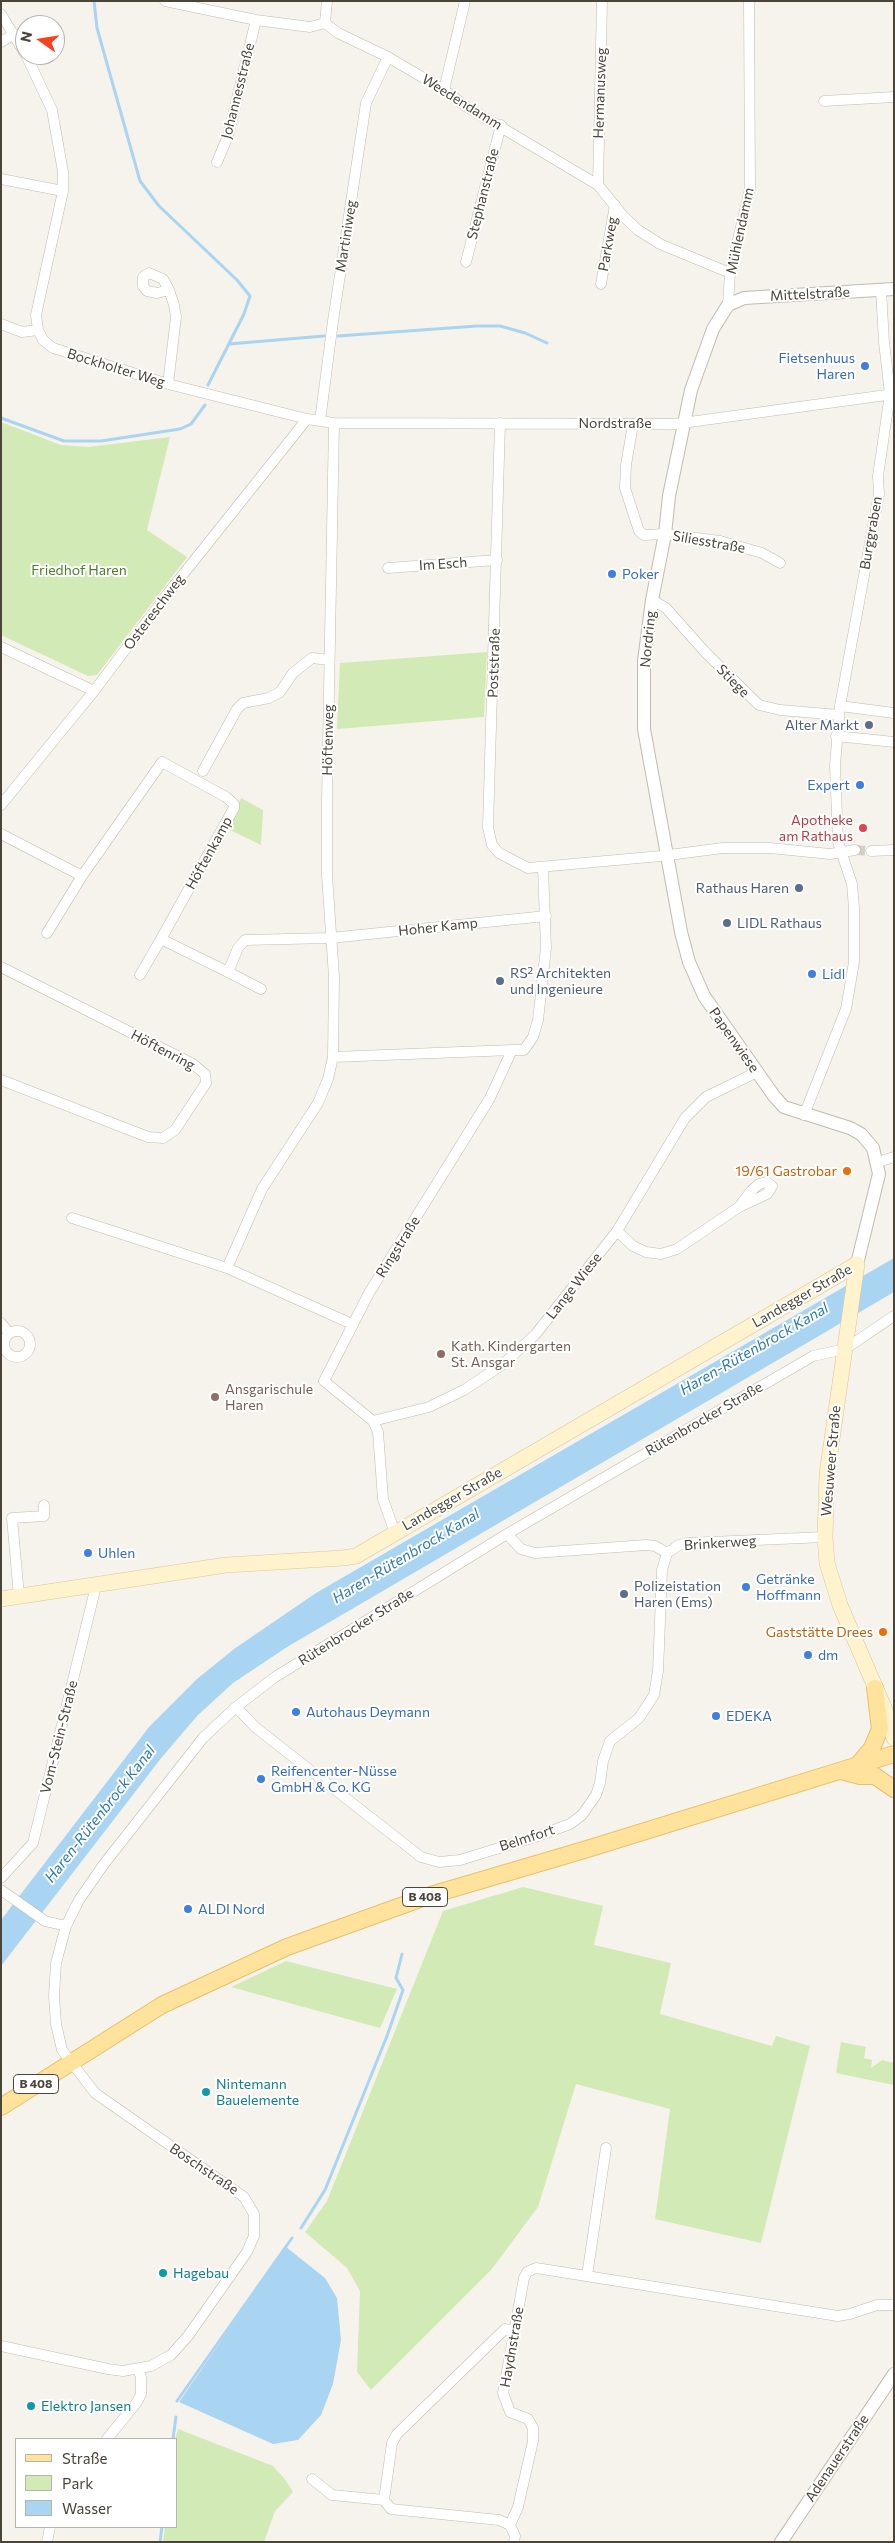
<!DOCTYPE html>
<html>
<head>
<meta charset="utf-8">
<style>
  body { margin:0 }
  #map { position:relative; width:895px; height:2543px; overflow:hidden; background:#f6f3ec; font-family:Commissioner,sans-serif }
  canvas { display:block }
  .frame { position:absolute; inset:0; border:2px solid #4b4439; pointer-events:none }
  .legend { position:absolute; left:15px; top:2438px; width:162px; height:90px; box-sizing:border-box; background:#fff; border:1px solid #b7b4b0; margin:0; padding:6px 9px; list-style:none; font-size:15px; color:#4b4439 }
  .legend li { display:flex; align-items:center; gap:10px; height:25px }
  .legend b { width:25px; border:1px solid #b7b4b0 }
  .north { position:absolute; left:15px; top:15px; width:50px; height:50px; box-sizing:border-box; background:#fff; border:1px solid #b7b4b0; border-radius:50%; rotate:283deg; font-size:14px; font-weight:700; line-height:20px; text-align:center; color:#4b4439 }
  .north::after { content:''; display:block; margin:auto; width:18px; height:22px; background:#fc3f1d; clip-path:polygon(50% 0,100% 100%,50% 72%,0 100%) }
</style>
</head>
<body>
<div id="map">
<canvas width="895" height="2543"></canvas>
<div class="frame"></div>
<ul class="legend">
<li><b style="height:6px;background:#ffe39c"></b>Straße</li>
<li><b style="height:14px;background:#d2eab5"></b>Park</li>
<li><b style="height:14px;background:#a9d4f2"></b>Wasser</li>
</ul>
<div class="north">N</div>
</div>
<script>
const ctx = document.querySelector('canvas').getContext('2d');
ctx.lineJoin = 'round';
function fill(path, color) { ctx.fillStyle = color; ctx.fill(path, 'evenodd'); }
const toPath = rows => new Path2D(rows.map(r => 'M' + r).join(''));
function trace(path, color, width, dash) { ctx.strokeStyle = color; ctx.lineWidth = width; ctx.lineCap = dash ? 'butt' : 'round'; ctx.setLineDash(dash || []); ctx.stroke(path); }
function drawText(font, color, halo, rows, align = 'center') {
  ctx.font = font + ' Commissioner,sans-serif'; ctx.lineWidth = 4; ctx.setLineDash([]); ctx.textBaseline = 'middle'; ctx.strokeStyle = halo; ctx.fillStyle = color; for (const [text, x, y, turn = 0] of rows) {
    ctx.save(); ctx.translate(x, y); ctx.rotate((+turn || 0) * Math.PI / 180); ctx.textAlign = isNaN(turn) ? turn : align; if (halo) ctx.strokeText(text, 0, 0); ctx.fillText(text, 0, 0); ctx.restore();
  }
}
fill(toPath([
  [1,422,61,445,88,447,170,437,147,530,187,557,97,675,88,676,1,635],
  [487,652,484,717,337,729,340,663],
  [241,798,263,810,261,845,228,829],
  [523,1887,603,1906,594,1945,671,1963,660,2014,772,2046,776,2036,810,2046,761,2243,655,2219,670,2109,576,2084,538,2207,491,2270,371,2390,357,2372,360,2291,347,2268,305,2232,327,2201,443,1911],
  [286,1961,397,1989,380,2028,231,1987],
  [841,2042,866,2047,864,2058,872,2060,871,2068,882,2060,894,2063,894,2085,836,2073],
  [178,2429,273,2466,284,2478,293,2492,275,2511,264,2542,163,2542,165,2527,176,2527,175,2439]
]), '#d2eab5');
fill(toPath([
  [894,1258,894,1292,287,1647,233,1683,198,1715,162,1757,1,1966,1,1920,149,1727,197,1679,234,1649,316,1593],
  [286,2247,325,2278,337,2298,341,2340,333,2384,321,2415,298,2440,273,2444,179,2402]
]), '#a9d4f2');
trace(toPath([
  [94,1,97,28,140,181,159,206,237,280,250,296,244,314,208,385],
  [338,336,477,326,500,326,525,333,547,343],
  [229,344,324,336],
  [1,418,64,441,101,441,180,429,191,424,205,405],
  [301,2228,325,2190,387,2036,403,1990,396,1978,402,1954],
  [177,2401,292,2238],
  [173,2439,176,2417],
  [160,2542,162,2527]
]), '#a9d4f2', 3);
trace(toPath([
  [855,850,871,851]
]), '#d4d0c8', 10, [10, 5]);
const minor = toPath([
  [165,1,256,20,310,27,325,23,338,33,388,57,444,90,467,107,598,185,623,216,638,230,660,244,730,273],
  [1,14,25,54],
  [325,23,327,1],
  [1,42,14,34],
  [26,55,52,110,63,172,63,191,36,315,38,330,43,340,53,348,168,384,307,419,334,423,675,424,894,394],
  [444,90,465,1],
  [824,101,894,97],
  [217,162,228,136,256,20],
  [1,179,63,191],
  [598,185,602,1],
  [466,262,501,125],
  [601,284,615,205],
  [728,305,730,273,750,189,749,1],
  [1,324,22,332,38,330],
  [168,384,176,317,174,305,169,290,163,279,149,273,143,277,143,286,147,291,157,293,169,290],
  [320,421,333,321,366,103,388,57],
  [500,423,488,827,492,845,499,853,528,868,661,856,723,848,770,848,830,854,855,850],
  [633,424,626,465,625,488,639,531,644,535,665,534,720,541,762,553,780,563],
  [388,568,497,560],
  [652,600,666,608,706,653,759,705,780,710,839,715],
  [1,647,94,691],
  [840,706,894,713],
  [836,736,894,742],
  [203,771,237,709,243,703,269,698,280,692,293,673,312,658,329,660],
  [1,805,94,691,169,592,307,419],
  [1,834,82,876,162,762,226,797,234,804,234,808,161,939,228,972,238,948,245,940,330,938,546,916],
  [871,851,894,850],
  [47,933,82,876],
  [1,967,193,1064,205,1074,206,1083,175,1130,163,1138,148,1137,1,1080],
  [228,972,261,989],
  [140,975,161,939],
  [333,1057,334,977,327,875,327,801,334,423],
  [804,1115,846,1009,854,962,854,908,852,884,838,842,835,765,840,706,879,494,878,476,890,394,884,342,881,290],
  [878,1162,894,1157],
  [72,1218,227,1268],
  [617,1231,633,1246,646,1252,661,1254,677,1249,739,1207,767,1194,772,1186,766,1182,759,1184,751,1191,739,1207],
  [1,1323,9,1333],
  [352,1324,227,1268,262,1189,318,1103,328,1079,333,1057,512,1050],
  '4 1344a13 13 0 1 1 26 0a13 13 0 1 1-26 0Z',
  [373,1421,429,1407,464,1390,502,1365,535,1335,617,1231,685,1118,706,1097,757,1072],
  [395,1533,383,1499,378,1432,373,1421,324,1381,369,1293,490,1098,512,1050,524,1050,533,1037,538,1020,546,948,543,867],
  [507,1534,521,1549,535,1553,646,1545,655,1546,667,1553,679,1545,688,1543,825,1537],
  [19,1596,12,1518,44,1516,44,1505],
  [236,1707,255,1727,421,1857,439,1862,460,1860,535,1837,570,1824,582,1815,596,1795,600,1783,603,1761,610,1741,639,1718,654,1695,658,1671,662,1570,667,1553],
  [1,1878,33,1843,96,1586],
  [1,1890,45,1921,66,1926],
  [587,2276,606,2148],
  [514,2331,505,2329,397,2434,392,2443,384,2500,391,2509,499,2520,510,2525,515,2536,514,2542],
  [1,2346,108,2369,123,2371,151,2366,171,2355,188,2336,247,2252,254,2236,254,2214,244,2197,95,2093,62,2050,56,2024,54,1996,56,1963,66,1926,79,1900,104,1864,203,1738,236,1707,275,1677,507,1534,813,1356,845,1349,894,1316],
  [107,2439,137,2402,141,2394,141,2377,138,2369],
  [312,2479,332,2495,384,2500],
  [510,2525,518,2507,533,2441,533,2428,528,2419,510,2412,503,2393,524,2278,527,2272,536,2268,838,2316,850,2314,877,2305,894,2305],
  [47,2542,50,2527]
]);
const tertiary = toPath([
  [857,1264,879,1174,873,1148,861,1134,850,1128,784,1107,774,1096,704,996,689,962,681,932,644,729,644,661,652,600,665,534,669,496,691,390,713,329,728,305,744,298,894,289],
  [781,2542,894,2374]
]);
const secondary = toPath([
  [857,1264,827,1474,825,1537,827,1563,840,1605,885,1710,894,1738],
  [1,1599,226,1565,343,1558,356,1556,857,1264]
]);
const primary = toPath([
  [857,1766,872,1748,880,1729,875,1688],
  [841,1771,860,1776,875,1776,894,1789],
  [1,2107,162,2005,287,1947,431,1895,584,1850,894,1754]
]);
trace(minor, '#c2bbae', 11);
trace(tertiary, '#c2bbae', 14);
trace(secondary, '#d6c79b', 16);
trace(primary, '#e6c16a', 18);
trace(minor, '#fff', 10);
trace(tertiary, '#fff', 12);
trace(secondary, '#fff3cd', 15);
trace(primary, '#ffe39c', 16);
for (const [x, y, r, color] of [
  [865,366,5,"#3f7fe0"],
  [612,574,5,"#3f7fe0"],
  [869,725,5,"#5c6f8a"],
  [860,785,5,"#3f7fe0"],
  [863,828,5,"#e0444e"],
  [799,888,5,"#5c6f8a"],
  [727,923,5,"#5c6f8a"],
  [812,974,5,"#3f7fe0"],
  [500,981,5,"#5c6f8a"],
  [847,1171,5,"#e8710a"],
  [441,1354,5,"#8d6e63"],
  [215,1397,5,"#8d6e63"],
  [88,1553,5,"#3f7fe0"],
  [746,1587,5,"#3f7fe0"],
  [624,1594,5,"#5c6f8a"],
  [883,1632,5,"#e8710a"],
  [808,1655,5,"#3f7fe0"],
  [296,1712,5,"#3f7fe0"],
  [716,1716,5,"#3f7fe0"],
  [261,1779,5,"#3f7fe0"],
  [188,1909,5,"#3f7fe0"],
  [206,2092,5,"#0f9aa8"],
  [163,2273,5,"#0f9aa8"],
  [31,2406,5,"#0f9aa8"]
]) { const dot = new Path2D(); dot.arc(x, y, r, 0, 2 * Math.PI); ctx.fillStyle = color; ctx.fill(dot); trace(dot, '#fff', 2); }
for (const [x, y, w] of [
  [425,1897,45],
  [36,2084,45]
]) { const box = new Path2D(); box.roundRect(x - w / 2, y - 9.5, w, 19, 4); ctx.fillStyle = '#fff'; ctx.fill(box); trace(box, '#4b4439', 1); }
drawText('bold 12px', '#4b4439', null, [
  ["B 408",425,1897],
  ["B 408",36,2084]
]);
drawText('14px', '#4b4439', '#fff', [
  ["Johannesstraße",238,91,-76],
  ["Hermanusweg",600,93,-88],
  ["Weedendamm",462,102,32],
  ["Stephanstraße",483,194,-76],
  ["Mühlendamm",740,231,-78],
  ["Martiniweg",346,236,-81],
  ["Parkweg",608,244,-80],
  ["Mittelstraße",810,294,-3],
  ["Bockholter Weg",116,368,17],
  ["Nordstraße",615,423],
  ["Burggraben",871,533,-80],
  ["Siliesstraße",709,542,10],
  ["Im Esch",443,564,-4],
  ["Ostereschweg",154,612,-53],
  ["Nordring",648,639,-84],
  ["Poststraße",494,663,-88],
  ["Stiege",733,681,45],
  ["Höftenweg",328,740,-89],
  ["Höftenkamp",209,853,-61],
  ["Hoher Kamp",438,927,-6],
  ["Papenwiese",734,1040,55],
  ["Höftenring",163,1050,28],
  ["Ringstraße",398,1247,-58],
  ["Lange Wiese",574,1286,-52],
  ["Landegger Straße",802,1296,-30],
  ["Rütenbrocker Straße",704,1419,-30],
  ["Wesuweer Straße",831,1461,-85],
  ["Landegger Straße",452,1499,-30],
  ["Brinkerweg",720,1543,-4],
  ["Rütenbrocker Straße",356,1627,-32],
  ["Vom-Stein-Straße",59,1737,-76],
  ["Belmfort",527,1838,-18],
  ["Boschstraße",204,2169,34],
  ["Haydnstraße",512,2347,-80],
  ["Adenauerstraße",837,2458,-56]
]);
drawText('14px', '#366cbe', '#fff', [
  ["Fietsenhuus",855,358,"right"],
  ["Haren",855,374,"right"],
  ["Poker",622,574],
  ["Expert",850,785,"right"],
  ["Lidl",822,974],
  ["Uhlen",98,1553],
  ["Getränke",756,1579],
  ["Hoffmann",756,1595],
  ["dm",818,1655],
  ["Autohaus Deymann",306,1712],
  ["EDEKA",726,1716],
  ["Reifencenter-Nüsse",271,1771],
  ["GmbH & Co. KG",271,1787],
  ["ALDI Nord",198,1909]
], 'left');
drawText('14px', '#4a7f2a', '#fff', [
  ["Friedhof Haren",79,570]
]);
drawText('14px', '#4e5e75', '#fff', [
  ["Alter Markt",859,725,"right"],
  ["Rathaus Haren",789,888,"right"],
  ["LIDL Rathaus",737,923],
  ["RS² Architekten",510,973],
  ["und Ingenieure",510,989],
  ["Polizeistation",634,1586],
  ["Haren (Ems)",634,1602]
], 'left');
drawText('14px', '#be3a42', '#fff', [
  ["Apotheke",853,820],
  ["am Rathaus",853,836]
], 'right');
drawText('14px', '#c56008', '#fff', [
  ["19/61 Gastrobar",837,1171],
  ["Gaststätte Drees",873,1632]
], 'right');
drawText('14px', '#785e54', '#fff', [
  ["Kath. Kindergarten",451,1346],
  ["St. Ansgar",451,1362],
  ["Ansgarischule",225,1389],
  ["Haren",225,1405]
], 'left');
drawText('14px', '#0d838f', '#fff', [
  ["Nintemann",216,2084],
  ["Bauelemente",216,2100],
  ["Hagebau",173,2273],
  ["Elektro Jansen",41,2406]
], 'left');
drawText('italic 15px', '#2e7ab2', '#fff', [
  ["Haren-Rütenbrock Kanal",754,1349,-30],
  ["Haren-Rütenbrock Kanal",406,1556,-31],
  ["Haren-Rütenbrock Kanal",100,1814,-52]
]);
</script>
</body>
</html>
